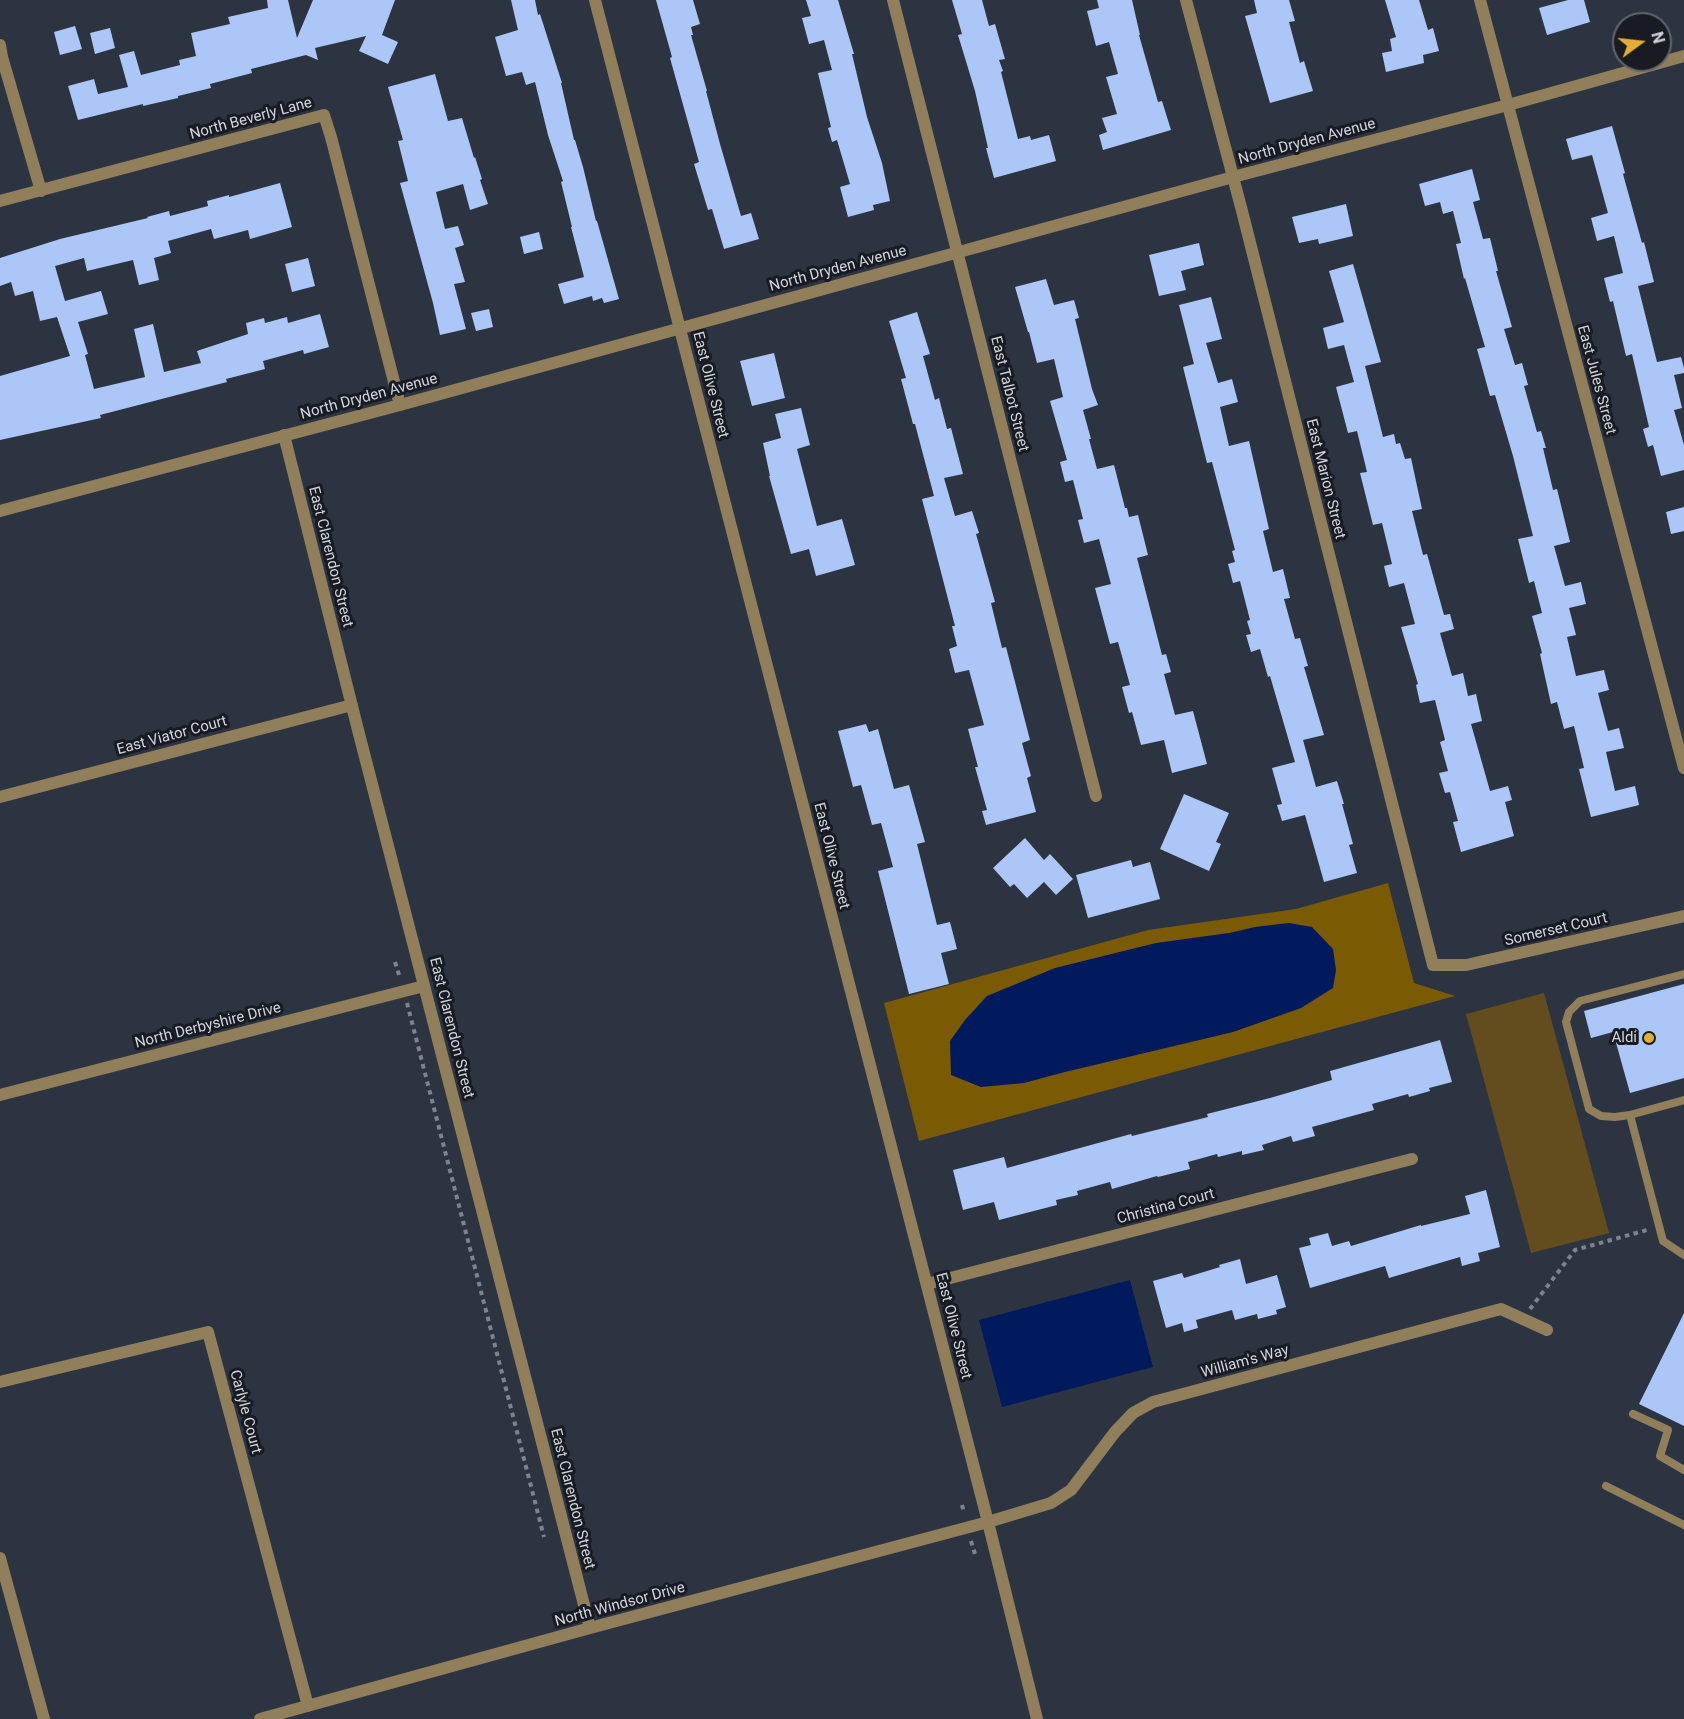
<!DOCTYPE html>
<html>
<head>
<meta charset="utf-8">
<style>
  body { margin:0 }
  #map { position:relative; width:1684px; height:1719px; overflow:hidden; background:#2d3441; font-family:Roboto,sans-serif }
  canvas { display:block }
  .north { position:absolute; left:1612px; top:12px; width:60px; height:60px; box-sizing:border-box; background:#181b21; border:2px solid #62656c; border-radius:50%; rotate:75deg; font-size:16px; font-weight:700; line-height:24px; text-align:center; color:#d0d5dd }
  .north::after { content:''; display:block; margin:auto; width:21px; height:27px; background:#e3ae35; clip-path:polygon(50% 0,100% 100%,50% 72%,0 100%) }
</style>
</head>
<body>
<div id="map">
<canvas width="1684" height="1719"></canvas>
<div class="north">N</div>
</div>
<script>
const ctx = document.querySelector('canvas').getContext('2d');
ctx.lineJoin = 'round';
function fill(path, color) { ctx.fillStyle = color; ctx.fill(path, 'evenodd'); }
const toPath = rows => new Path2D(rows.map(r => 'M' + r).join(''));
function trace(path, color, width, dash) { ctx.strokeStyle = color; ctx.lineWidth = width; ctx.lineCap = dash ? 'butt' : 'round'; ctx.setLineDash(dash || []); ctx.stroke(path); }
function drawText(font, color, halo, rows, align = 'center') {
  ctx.font = font + ' Roboto,sans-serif'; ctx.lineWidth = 6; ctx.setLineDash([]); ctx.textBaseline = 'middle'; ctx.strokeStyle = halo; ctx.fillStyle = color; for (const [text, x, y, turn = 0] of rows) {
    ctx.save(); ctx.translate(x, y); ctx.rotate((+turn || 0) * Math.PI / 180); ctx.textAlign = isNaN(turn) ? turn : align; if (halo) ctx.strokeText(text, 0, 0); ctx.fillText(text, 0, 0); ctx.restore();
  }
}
fill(toPath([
  [1544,993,1609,1233,1531,1253,1466,1014]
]), '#634d1e');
fill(toPath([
  [1388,883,1414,983,1455,996,919,1141,884,1003,1148,930,1296,909]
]), '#7b5a04');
fill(toPath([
  [1289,923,1312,927,1333,949,1336,970,1333,988,1301,1008,1233,1032,1065,1072,1024,1083,981,1087,951,1075,950,1041,965,1020,987,996,1055,968,1156,943,1229,933,1255,927],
  [1130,1280,1153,1367,1002,1407,979,1320]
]), '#011a5e');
fill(toPath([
  [267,0,288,0,297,38,313,0,395,0,382,35,398,42,388,64,359,51,366,36,315,48,318,60,306,55,251,69,252,73,210,84,211,88,178,96,178,98,143,106,143,104,78,120,68,86,94,79,98,94,128,87,119,55,134,51,141,75,180,65,179,60,196,56,191,33,230,24,228,17,268,8],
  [511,0,535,0,538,15,540,14,562,83,561,83,574,140,575,140,583,167,596,221,597,221,619,299,604,303,602,298,593,301,592,296,564,304,558,284,584,277,571,227,572,227,561,182,563,181,548,135,535,82,526,85,522,72,506,76,495,37,518,30],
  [656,0,693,0,700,24,691,27,693,35,691,35,707,91,706,91,720,144,741,216,751,213,759,239,724,249,712,209,708,210,694,164,699,162,670,58,672,57],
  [806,0,838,0,854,54,852,54,867,117,882,163,890,201,873,205,874,210,848,217,840,187,850,184,837,140,832,142,828,128,831,127,818,73,832,70,824,40,809,44,802,18,811,16],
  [952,0,982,0,989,26,995,24,1005,59,999,60,1003,71,1001,72,1018,139,1030,136,1031,140,1049,135,1056,161,994,178,986,148,988,148,975,91,958,35,962,34],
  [1097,0,1132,0,1140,35,1139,35,1158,102,1162,101,1171,130,1103,150,1099,135,1107,132,1102,118,1117,114,1106,77,1118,74,1109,42,1096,46,1087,11,1099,8],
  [1254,0,1289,0,1295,21,1289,22,1300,63,1304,61,1313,91,1270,103,1245,16,1257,13],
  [1385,0,1419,0,1428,30,1433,28,1439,51,1423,55,1424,63,1386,72,1382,53,1392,51,1390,39,1396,37],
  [1568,0,1584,0,1590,22,1547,35,1539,8],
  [75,26,82,49,60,55,54,32],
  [110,28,115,48,95,54,90,33],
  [435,74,448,121,462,118,474,158,475,157,482,179,480,180,488,204,470,210,463,184,436,192,445,229,458,226,464,245,455,248,465,282,454,284,466,329,440,335,433,303,400,183,408,181,398,141,403,140,388,87],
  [1612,126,1625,173,1623,174,1642,243,1644,242,1654,282,1638,286,1657,362,1681,357,1684,368,1684,373,1674,375,1682,408,1674,410,1684,445,1684,470,1661,476,1653,445,1648,447,1643,429,1649,427,1632,354,1626,356,1613,301,1610,302,1604,278,1623,273,1614,236,1597,241,1591,218,1608,213,1592,155,1572,160,1566,139],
  [1472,169,1480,200,1473,202,1483,239,1490,238,1498,271,1496,271,1512,327,1504,329,1515,365,1522,363,1528,385,1524,386,1537,432,1541,431,1546,448,1543,448,1553,490,1557,489,1570,542,1554,546,1565,586,1581,582,1586,604,1569,608,1576,635,1567,637,1576,676,1604,670,1609,690,1598,693,1608,731,1619,728,1624,748,1606,752,1615,791,1635,786,1639,805,1591,817,1579,769,1584,768,1574,726,1564,729,1557,702,1551,704,1540,654,1542,653,1532,616,1542,613,1534,581,1529,583,1518,539,1533,536,1513,456,1495,395,1490,396,1477,349,1485,347,1465,278,1464,279,1456,244,1461,243,1453,211,1443,214,1440,202,1425,206,1419,184],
  [280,183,292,227,250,239,248,230,214,239,211,229,168,241,171,253,154,258,159,280,139,285,133,260,87,271,84,258,55,266,65,301,101,291,108,314,78,322,88,354,85,355,94,389,145,377,134,329,153,324,164,372,201,363,197,351,248,334,246,323,264,318,265,323,287,317,288,323,320,314,329,347,304,354,303,350,263,361,265,369,226,379,227,382,100,415,101,418,0,440,0,376,70,356,57,317,40,321,33,291,15,296,11,282,0,286,0,258,60,239,148,218,147,217,169,211,170,216,208,206,207,201,229,195,229,197],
  [1346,204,1353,236,1319,244,1318,239,1299,243,1292,217],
  [539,232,543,249,524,254,520,237],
  [1199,243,1204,265,1181,271,1186,290,1159,296,1149,255],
  [308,258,315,286,292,292,285,264],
  [1353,264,1381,362,1365,366,1383,437,1394,434,1396,444,1400,443,1405,459,1411,458,1422,509,1412,511,1423,555,1427,554,1444,615,1450,614,1454,629,1440,633,1452,676,1463,673,1468,696,1476,694,1482,721,1471,724,1490,791,1508,786,1512,800,1505,802,1514,836,1461,852,1453,822,1458,821,1450,792,1445,793,1439,773,1448,771,1440,742,1445,740,1435,700,1420,703,1416,685,1418,684,1401,627,1415,624,1404,583,1389,587,1384,566,1392,564,1382,523,1373,525,1360,473,1367,472,1357,431,1348,433,1336,387,1354,382,1344,345,1328,349,1323,328,1344,322,1329,271],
  [1046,279,1054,305,1074,300,1079,318,1075,319,1092,389,1098,405,1083,410,1091,439,1089,439,1097,469,1114,465,1125,508,1127,508,1129,517,1138,515,1148,555,1137,558,1162,655,1166,654,1171,672,1164,674,1175,715,1193,711,1207,764,1172,773,1164,740,1141,745,1132,712,1129,713,1122,687,1130,685,1118,642,1110,644,1095,588,1111,584,1099,539,1084,543,1078,520,1083,519,1073,480,1065,482,1060,462,1067,460,1050,401,1063,397,1054,359,1037,363,1029,332,1028,332,1015,287],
  [1211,297,1222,339,1206,343,1218,383,1232,379,1238,402,1220,407,1229,446,1249,441,1269,529,1263,531,1273,572,1283,569,1290,598,1284,599,1295,639,1300,638,1308,666,1304,667,1324,735,1303,740,1316,787,1337,781,1344,804,1342,804,1353,844,1349,845,1357,873,1324,882,1305,815,1282,821,1277,805,1282,804,1272,768,1295,762,1270,676,1268,677,1260,649,1251,652,1246,635,1251,634,1247,621,1250,620,1240,581,1233,583,1228,564,1235,562,1232,551,1235,550,1212,462,1207,463,1183,367,1194,364,1179,305],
  [489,309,493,327,476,331,471,313],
  [917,312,930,354,923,356,935,400,939,398,947,429,951,428,963,474,944,478,955,516,972,511,979,533,976,534,995,602,991,603,1002,648,1006,647,1030,740,1022,743,1031,776,1027,778,1036,812,986,825,982,811,987,810,975,767,978,767,968,729,984,725,969,670,955,673,949,649,957,646,952,626,955,626,922,499,934,496,915,424,913,424,901,379,906,378,889,321],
  [774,353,785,398,752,406,740,361],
  [801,408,810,445,797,449,817,526,842,519,855,565,816,576,809,549,791,554,769,476,770,476,763,443,781,438,775,414],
  [1684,507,1684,531,1671,534,1666,512],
  [866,724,869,732,878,729,894,789,909,785,925,842,917,844,937,925,950,922,957,949,941,953,949,984,909,994,878,871,893,867,881,823,872,825,861,785,853,787,838,731],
  [1184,794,1229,813,1216,842,1221,844,1209,871,1160,849],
  [1025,838,1044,860,1050,854,1073,879,1056,895,1044,882,1027,898,1014,884,1010,887,993,868],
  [1131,860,1133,867,1150,862,1160,899,1088,918,1076,875],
  [1684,984,1684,1078,1630,1093,1613,1032,1591,1038,1584,1011],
  [1440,1040,1452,1082,1429,1088,1430,1091,1409,1097,1408,1094,1372,1104,1374,1110,1312,1127,1315,1136,1293,1142,1291,1136,1262,1145,1264,1150,1242,1155,1242,1151,1218,1157,1217,1154,1188,1162,1190,1169,1158,1177,1157,1176,1112,1189,1110,1182,1077,1191,1078,1195,1056,1200,1057,1205,999,1220,994,1202,963,1210,953,1170,1004,1157,1007,1168,1131,1134,1132,1136,1208,1117,1207,1114,1270,1098,1332,1080,1330,1071],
  [1486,1190,1500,1247,1478,1253,1480,1261,1462,1266,1460,1257,1389,1278,1385,1266,1310,1288,1299,1248,1311,1245,1309,1238,1328,1233,1332,1246,1349,1241,1351,1246,1421,1225,1421,1226,1470,1214,1465,1196],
  [1240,1259,1246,1284,1277,1275,1286,1307,1276,1310,1277,1314,1258,1319,1257,1314,1235,1320,1232,1310,1196,1320,1198,1328,1184,1332,1182,1323,1166,1328,1153,1281,1182,1273,1184,1278,1220,1267,1219,1265],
  [1684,1313,1684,1426,1639,1404]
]), '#acc6f7');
trace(toPath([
  [395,962,400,978],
  [407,1003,544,1537],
  [1530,1309,1575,1250,1647,1230],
  [962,1505,964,1513],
  [971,1541,975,1554]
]), '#7e848f', 4, [4.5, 4.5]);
trace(toPath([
  [1684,974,1580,1001,1569,1012,1566,1022,1589,1109,1601,1116,1615,1117,1630,1115,1684,1100],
  [1630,1115,1663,1241,1684,1255],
  [1633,1414,1668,1430,1660,1456,1684,1470],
  [1606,1486,1684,1525]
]), '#917e5a', 8);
trace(toPath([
  [595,0,988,1522,1037,1719],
  [893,0,1096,796],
  [1186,0,1241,207,1433,965,1466,965,1684,916],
  [1480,0,1684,768],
  [0,45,2,57,41,191],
  [0,201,324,115,331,137,400,405],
  [284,435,358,730,590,1628],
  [0,797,352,705],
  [0,1095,424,986],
  [927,1284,1412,1159],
  [0,1382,208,1332,308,1706],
  [0,1558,44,1719],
  [260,1719,590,1628,988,1522,1051,1503,1071,1490,1115,1432,1133,1413,1153,1402,1501,1309,1547,1330]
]), '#917e5a', 12);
trace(toPath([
  [0,511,400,405,1233,177,1508,105,1684,56]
]), '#917e5a', 12);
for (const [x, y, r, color] of [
  [1649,1038,6,"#e3ae35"]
]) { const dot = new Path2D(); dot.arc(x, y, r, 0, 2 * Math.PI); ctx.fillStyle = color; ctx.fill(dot); trace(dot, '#181b21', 2); }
drawText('15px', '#d0d5dd', '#181b21', [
  ["North Beverly Lane",251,119,-15],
  ["North Dryden Avenue",1307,142,-15],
  ["North Dryden Avenue",838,269,-15],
  ["East Jules Street",1596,380,75],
  ["East Olive Street",710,385,76],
  ["East Talbot Street",1009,394,76],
  ["North Dryden Avenue",369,397,-15],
  ["East Marion Street",1325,479,76],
  ["East Clarendon Street",330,557,76],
  ["East Viator Court",172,736,-15],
  ["East Olive Street",831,856,76],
  ["Somerset Court",1556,930,-13],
  ["North Derbyshire Drive",208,1026,-14],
  ["East Clarendon Street",451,1028,76],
  ["Christina Court",1166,1207,-15],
  ["East Olive Street",953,1326,76],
  ["William's Way",1245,1362,-15],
  ["Carlyle Court",245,1412,75],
  ["East Clarendon Street",572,1499,76],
  ["North Windsor Drive",620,1605,-15]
]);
drawText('15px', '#d0d5dd', '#181b21', [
  ["Aldi",1637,1038]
], 'right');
</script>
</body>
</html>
